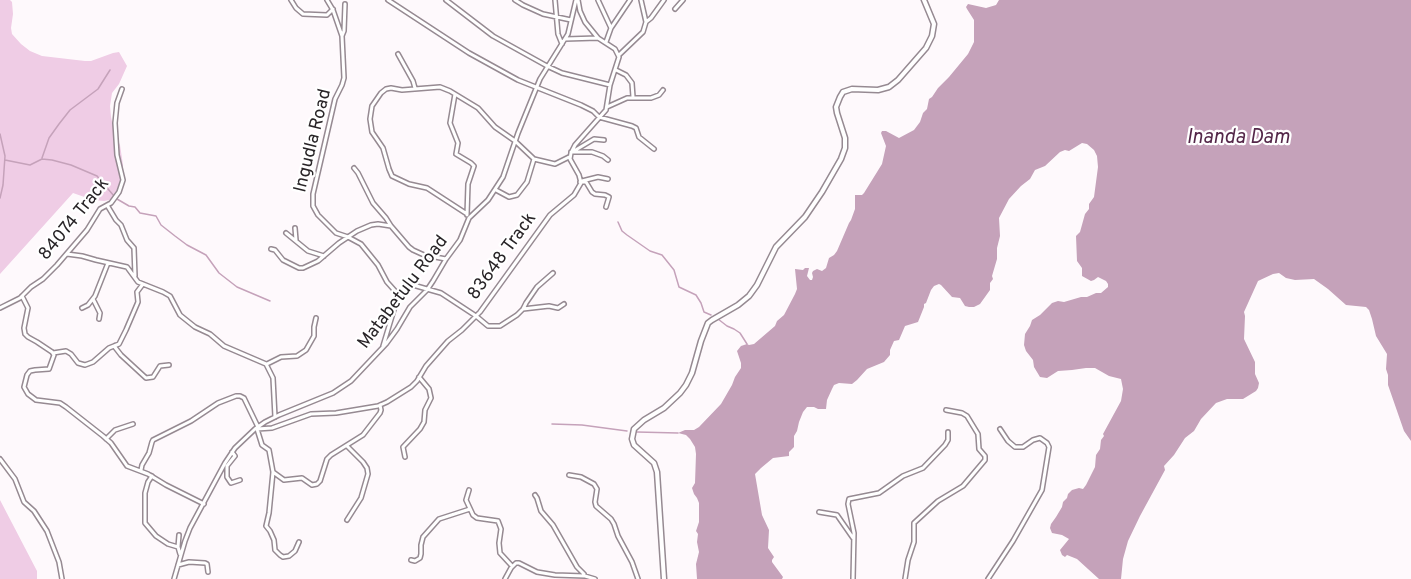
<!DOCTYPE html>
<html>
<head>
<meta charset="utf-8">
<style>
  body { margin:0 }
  canvas { display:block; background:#fef9fc }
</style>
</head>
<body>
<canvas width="1411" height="579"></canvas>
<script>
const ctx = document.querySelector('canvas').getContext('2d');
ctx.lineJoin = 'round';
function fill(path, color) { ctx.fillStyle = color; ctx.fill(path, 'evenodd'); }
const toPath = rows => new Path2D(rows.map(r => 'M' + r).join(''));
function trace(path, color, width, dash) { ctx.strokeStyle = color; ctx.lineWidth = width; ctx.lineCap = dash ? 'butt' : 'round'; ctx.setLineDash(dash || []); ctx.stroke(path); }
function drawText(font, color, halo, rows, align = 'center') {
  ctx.font = font + ' Overpass,sans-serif'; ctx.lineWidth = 4.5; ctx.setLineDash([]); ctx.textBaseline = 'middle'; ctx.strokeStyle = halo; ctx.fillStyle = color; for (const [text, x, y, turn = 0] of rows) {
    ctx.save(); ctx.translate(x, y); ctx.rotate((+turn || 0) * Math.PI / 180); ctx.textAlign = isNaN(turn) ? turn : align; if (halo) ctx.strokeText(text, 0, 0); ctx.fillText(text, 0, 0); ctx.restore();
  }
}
fill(toPath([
  [0,0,10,0,12,2,13,14,11,28,12,34,21,44,30,51,42,56,85,61,91,61,113,53,119,52,127,66,119,84,112,93,110,106,111,117,115,134,120,145,123,165,122,186,114,199,104,201,93,200,73,193,0,274],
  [0,500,37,571,37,579,0,579]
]), '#efcce5');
fill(toPath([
  [999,0,1411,0,1411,441,1404,431,1388,385,1388,375,1386,369,1387,354,1376,336,1372,319,1369,310,1366,307,1346,305,1328,289,1314,279,1295,280,1286,278,1279,273,1273,274,1258,281,1244,312,1245,316,1244,339,1255,362,1255,374,1259,383,1258,388,1256,391,1243,399,1227,399,1216,403,1201,419,1194,431,1185,438,1174,455,1164,466,1165,470,1140,516,1128,541,1123,559,1121,579,1099,579,1077,559,1067,555,1065,557,1062,555,1060,550,1069,539,1062,535,1052,533,1050,528,1051,524,1056,517,1062,507,1063,502,1067,498,1068,494,1072,490,1079,488,1083,489,1086,485,1095,467,1096,455,1100,449,1101,440,1104,436,1103,434,1121,401,1123,389,1121,379,1109,376,1095,368,1086,368,1072,370,1058,371,1047,378,1040,377,1034,367,1033,360,1026,351,1024,345,1025,334,1030,326,1032,320,1040,315,1052,303,1058,301,1064,302,1081,297,1087,297,1096,293,1101,293,1108,287,1108,284,1106,281,1098,277,1094,280,1091,281,1082,276,1082,268,1077,261,1076,236,1080,232,1085,214,1089,209,1089,204,1094,197,1098,167,1097,156,1094,150,1087,144,1082,143,1069,151,1065,150,1060,152,1045,166,1035,170,1030,179,1021,186,1009,199,999,218,1000,236,997,248,997,259,992,276,993,279,990,283,990,290,980,304,974,307,969,307,965,306,960,298,952,297,941,285,939,284,934,286,931,290,926,303,924,304,924,307,918,322,905,326,899,340,894,341,890,350,890,355,884,362,867,369,857,380,852,384,839,383,834,385,832,389,827,400,826,409,818,409,814,407,807,407,803,412,799,422,797,431,794,436,794,447,789,452,789,456,773,458,761,468,755,474,762,515,769,530,768,548,774,557,772,560,772,562,783,577,782,579,697,579,696,564,699,552,697,542,698,534,696,531,699,522,699,503,697,498,694,494,692,488,695,483,696,454,695,447,690,439,686,435,678,433,685,430,694,430,699,427,721,404,732,385,735,377,741,368,741,363,737,351,741,346,747,344,749,345,754,344,775,326,777,321,784,315,795,294,797,289,795,269,803,270,805,268,809,268,807,276,810,280,812,280,813,277,812,273,813,271,817,269,822,271,826,268,829,258,834,255,837,251,849,223,851,220,855,209,855,195,862,195,864,193,882,164,886,146,881,133,882,131,886,131,899,138,914,130,920,122,923,113,927,109,929,99,932,97,938,88,949,77,968,54,974,42,974,20,967,9,966,7,968,4,986,8,996,5]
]), '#c5a2ba');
trace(toPath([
  [0,134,5,156,3,185,0,198],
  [42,158,49,138,59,124,70,110,98,89,110,70],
  [5,160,30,165,42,159,52,160,71,165,97,176,114,196],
  [117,199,129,206,135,207,140,213,156,216,161,225,175,236,187,245,206,255,219,273,237,287,270,301],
  [618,222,622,231,627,235,650,251,662,255,674,270,679,287,696,295,701,303,704,312,711,315],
  [718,319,727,326,734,329,740,333,747,344],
  [552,424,582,425,627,431],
  [637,432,678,433]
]), '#c5a2ba', 1.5);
const minor = toPath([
  [291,0,296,8,303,14,327,15,333,9],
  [327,0,333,10,342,36,344,78,342,85,335,99,313,194,313,206,318,215,336,233,348,237,361,244,378,265,387,282,396,292,399,293,406,287,413,285,441,293,476,316,488,326,500,326,517,315,523,309,526,303,537,287,553,273],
  [388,0,469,53,518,80,581,105,593,111,599,117,632,126,636,128,639,137,654,149],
  [446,0,493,36,547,66,562,73,610,85],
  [515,0,523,5,543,14,571,20],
  [555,0,558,34,562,44],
  [598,0,611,28],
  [675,9,683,0],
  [646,22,651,18,664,0],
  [342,36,344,31,345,4],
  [565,39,598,38],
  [606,42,611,28,630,0],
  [398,54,413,81,415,88],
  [619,55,643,32,646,22,641,0],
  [616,70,626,75,632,83,633,97],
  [455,94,450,123,458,143,456,154,471,163,474,166,468,184,467,215],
  [607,107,627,98,651,98,659,95,663,90],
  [574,151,594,139,604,140],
  [571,152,592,152,603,156,608,160],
  [354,168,358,173,373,203,386,218,391,226],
  [582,181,598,177,608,179],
  [580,182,586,182,592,192,595,194,605,195,609,197,606,207],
  [496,190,509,197,517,195,527,182,534,159],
  [107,205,116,220,121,225,127,240,134,248,135,276],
  [467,214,427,188,409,184,392,176,389,169,383,148,372,132,370,119,372,106,381,93,386,89,391,88,402,90,440,87,450,91,478,108,495,127,515,141,534,159,555,164,569,157],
  [295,228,296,240],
  [286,233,308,251,324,256],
  [271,249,275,250,283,260,299,268,303,268,318,261,339,243,357,231,371,225,378,224,391,226,409,247,413,250,424,255,446,259],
  [67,254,82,256,96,260,127,267,138,282,163,292,170,296,180,315,195,327,210,334,224,346,266,364,273,378,275,417],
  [22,296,28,308,24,328,25,334,28,337,37,342,52,352,54,355,49,369,35,370,30,371,27,375,24,387,28,394,36,400,60,403,66,407,103,436,111,443,127,466,148,474,166,485,204,504],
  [93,299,100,313,99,319],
  [0,308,20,298,31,287,43,279,57,265,87,230,100,209,111,203,119,192,123,180,117,155,115,123,117,103,122,89],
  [82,308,88,305,95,296,108,263],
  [523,309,549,306,558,308,564,304],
  [114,346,121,355,146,378,153,377,160,366,169,365],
  [383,346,399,293],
  [53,353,66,351,71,354,78,363,85,365,93,362,109,348,119,344,126,330,138,302,137,292,143,284],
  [267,364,281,357,297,356,306,350,314,336,314,327,316,318],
  [257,429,272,428,311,414,336,413,378,406,387,402,411,387,417,381,426,366,448,341,462,330,480,312,550,215,574,195,581,183,579,175,570,159,571,153,575,145,606,110,610,85,619,57,615,49,598,38,585,22,580,11,578,0],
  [257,429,262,445,269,450,273,472,269,513,266,526,270,531,274,540,275,550,280,555,283,557,289,556,295,551,299,542],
  [106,439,115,430,133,424],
  [232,452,235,456,227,466,227,477,231,483,240,480],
  [405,457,403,447,420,429,424,422,425,410,431,398,429,389,419,377],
  [0,459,15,479,24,502,34,511,47,531,59,562,62,579],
  [141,470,142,465,149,453,152,442,153,440,191,421,218,403,236,396,240,396,244,398,258,427],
  [273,472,284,480,302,478,312,485,317,484,320,481,327,459,331,455,363,435,380,413,381,410,380,405],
  [569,475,581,477,594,484,597,489,595,502,596,506,611,519,614,524,618,536,632,562,638,579],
  [152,476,148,482,145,493,145,523,156,536,168,544,178,547],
  [469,490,466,500,473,515,477,518,498,521,501,529,499,543,500,553,512,566],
  [535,495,537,498,541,511,553,525,577,567,584,574],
  [819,512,837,515,853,538],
  [347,520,361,498,368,474,367,468,363,462,347,446],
  [179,535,178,547,180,554],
  [411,560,415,561,420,558,421,554,421,545,423,537,439,519,470,509],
  [178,565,189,562,205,563,207,564,208,572],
  [174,579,185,541,190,528,225,463,235,448,255,429,265,422,279,415,333,393,351,381,386,344,397,329,410,307,427,290,433,281,446,259,460,240,469,218,488,200,503,177,518,133,540,79,568,34,576,0],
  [505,579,511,568,516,563,519,563,537,572,555,575,585,576,595,579],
  [853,579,854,533,848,504,849,499,879,493,903,476,923,468,945,445,948,440,948,432],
  [905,579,908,560,914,542,914,523,938,501,963,486,985,460,985,456,979,449,978,434,967,416,962,413,946,410],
  [988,579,1013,541,1042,490,1049,447,1047,443,1040,438,1033,440,1023,447,1015,447,1008,441,1000,429]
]);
const tertiary = toPath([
  [664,579,657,472,654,463,634,445,632,439,634,429,644,420,664,408,680,393,686,385,692,373,701,341,708,323,712,320,738,305,749,296,757,285,776,247,805,217,822,192,841,159,845,148,845,138,837,113,836,107,840,97,843,92,852,89,878,90,889,87,898,80,926,48,932,36,934,24,924,0]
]);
trace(minor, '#968a92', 6);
trace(tertiary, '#968a92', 7);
trace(minor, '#fff', 3);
trace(tertiary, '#fff', 4);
drawText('18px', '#292528', '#fff', [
  ["Ingudla Road",314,141,-76],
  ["84074 Track",75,220,-51],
  ["83648 Track",503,257,-54],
  ["Matabetulu Road",404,293,-53]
]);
drawText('italic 20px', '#542749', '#fff', [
  ["Inanda Dam",1238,139]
]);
</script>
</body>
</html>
